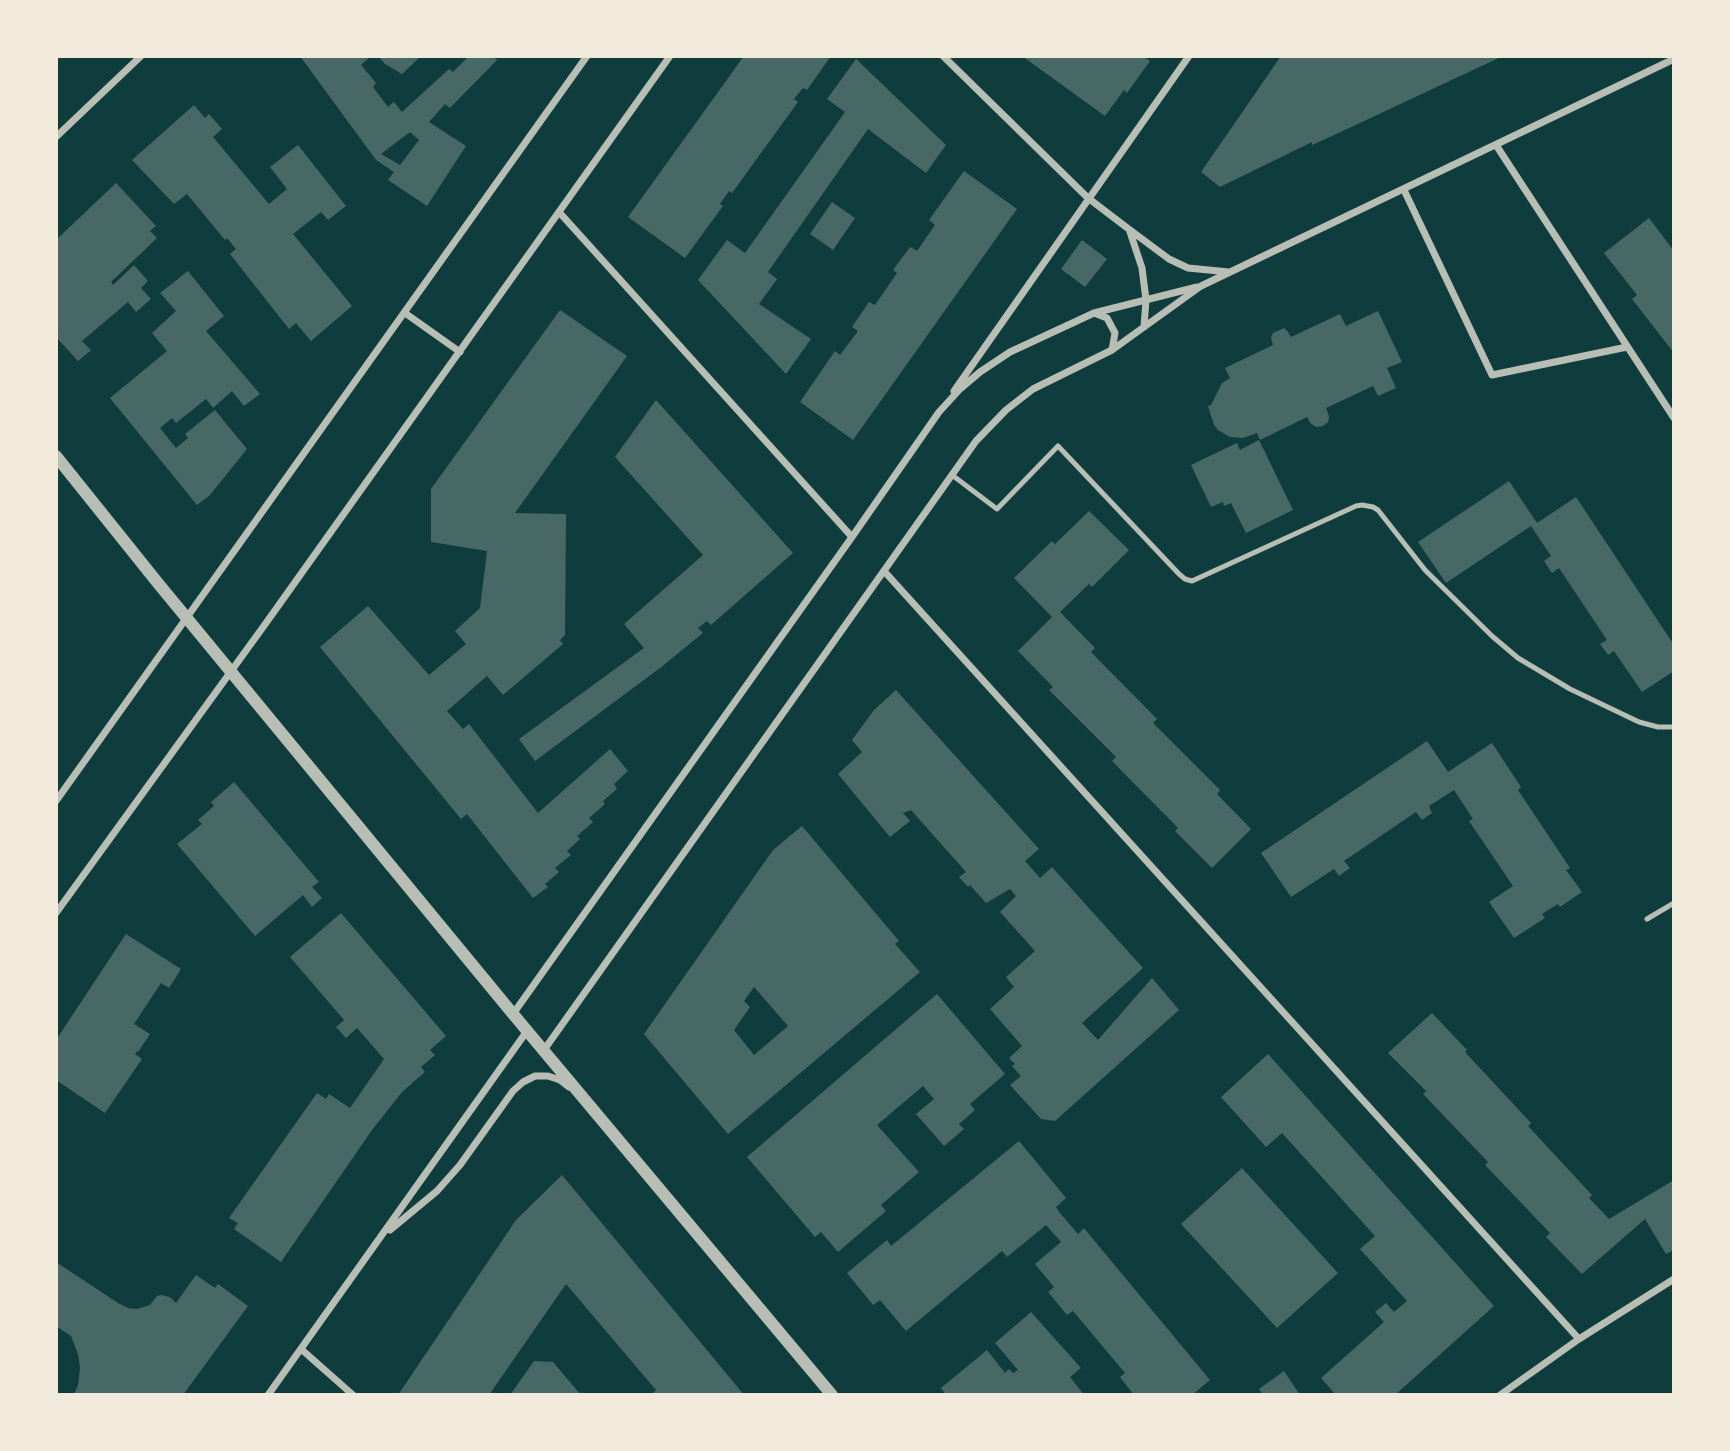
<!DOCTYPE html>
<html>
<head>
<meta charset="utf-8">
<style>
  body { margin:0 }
  #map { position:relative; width:1730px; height:1451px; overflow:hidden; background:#0f3d3e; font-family:"Fira Sans",sans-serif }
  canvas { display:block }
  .frame { position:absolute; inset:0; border:58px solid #f1e9da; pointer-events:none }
</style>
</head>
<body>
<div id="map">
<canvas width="1730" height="1451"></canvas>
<div class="frame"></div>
</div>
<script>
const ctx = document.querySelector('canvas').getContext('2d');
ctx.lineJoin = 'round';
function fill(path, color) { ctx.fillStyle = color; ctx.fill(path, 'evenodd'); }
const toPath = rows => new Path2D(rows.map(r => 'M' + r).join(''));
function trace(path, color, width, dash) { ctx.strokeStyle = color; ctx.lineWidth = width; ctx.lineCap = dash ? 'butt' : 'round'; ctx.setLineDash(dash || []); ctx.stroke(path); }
fill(toPath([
  [300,56,371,56,361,65,376,83,373,87,388,107,394,102,402,112,449,69,453,72,469,56,492,56,497,60,450,108,445,104,429,122,466,146,427,206,388,180,394,172,376,160],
  [410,132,419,140,400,165,381,154],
  [378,56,421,56,402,74,385,64],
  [744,56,831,56,807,90,803,88,794,99,798,102,732,193,729,191,720,204,723,206,685,258,628,217],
  [1022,56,1130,56,1132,58,1133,56,1143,56,1150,61,1127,93,1124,90,1105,116],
  [1281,56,1503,56,1332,136,1312,145,1312,142,1220,187,1201,172],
  [856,59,946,145,926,173,868,129,768,272,777,279,759,304,811,339,786,374,698,280,727,240,745,253,845,112,827,99],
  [194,105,205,118,209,114,222,129,213,137,269,204,287,189,270,167,298,145,346,206,328,220,321,212,293,234,352,306,311,341,296,323,289,329,230,254,236,249,227,238,225,240,187,194,174,204,132,160],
  [964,171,1017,209,853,440,800,402,835,351,840,355,858,331,852,327,869,302,875,305,897,273,893,270,910,247,917,251,935,225,929,220],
  [116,183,156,226,150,231,157,238,111,282,113,285,134,265,148,281,141,288,151,299,136,312,128,302,82,341,91,350,78,361,56,337,56,333,59,330,56,326,56,240],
  [832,202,855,218,833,250,810,234],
  [1649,218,1674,251,1674,353,1632,299,1637,295,1604,253],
  [1082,240,1107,259,1085,287,1061,269],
  [188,271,224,316,206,331,260,394,244,406,232,391,213,408,206,399,176,423,172,418,160,428,176,448,188,438,185,434,215,410,247,449,210,495,197,505,110,398,167,351,152,333,176,311,160,293],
  [560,310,627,356,515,513,566,514,565,635,560,640,563,644,503,695,487,676,447,711,463,729,469,724,538,813,610,749,628,771,614,784,617,789,603,801,605,804,589,818,593,822,577,836,580,839,567,851,571,855,555,868,559,872,545,884,548,887,533,898,467,814,461,819,320,647,368,606,429,675,466,644,455,631,480,608,487,551,431,542,431,489],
  [1378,311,1402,362,1387,368,1396,388,1378,396,1373,386,1326,408,1329,416,1328,422,1323,426,1317,427,1311,424,1307,417,1260,440,1257,433,1243,438,1230,437,1218,430,1214,425,1208,406,1211,405,1222,383,1230,378,1225,368,1273,345,1271,338,1273,333,1284,328,1288,332,1291,337,1340,314,1346,326],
  [656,400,793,553,711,625,707,621,698,628,703,633,660,668,535,761,519,739,644,648,624,624,703,555,615,457],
  [1259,440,1293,510,1246,533,1231,503,1224,506,1223,502,1211,507,1191,465,1237,443,1240,450],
  [1509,481,1537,523,1576,497,1674,645,1674,671,1642,692,1614,651,1608,655,1600,644,1607,640,1559,568,1552,573,1544,561,1551,556,1531,526,1446,583,1418,542],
  [1089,511,1129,550,1092,587,1089,584,1060,612,1095,648,1091,652,1157,719,1153,723,1220,790,1217,794,1251,829,1212,868,1175,831,1178,828,1112,761,1116,757,1049,690,1053,687,1018,651,1052,617,1014,578,1052,541,1055,544],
  [896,690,1039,849,1025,861,1040,878,1052,867,1143,968,1082,1023,1098,1040,1152,978,1179,1010,1055,1121,1041,1119,1010,1085,1021,1076,1012,1066,1015,1064,1009,1058,1022,1046,990,1009,1014,987,1006,977,1035,951,1000,912,1016,896,1010,889,986,903,970,885,968,887,959,877,966,872,911,810,903,813,910,821,890,837,838,774,862,752,852,740,874,710],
  [1427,741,1448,772,1492,743,1521,787,1518,790,1570,868,1566,870,1582,892,1560,907,1558,904,1542,914,1545,918,1514,938,1489,902,1513,886,1469,821,1473,819,1454,790,1429,806,1432,813,1422,820,1416,812,1344,861,1350,868,1339,876,1334,869,1291,897,1261,853],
  [234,782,319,882,312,887,322,898,312,907,303,895,255,936,177,844,202,824,198,820,214,806,211,802],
  [802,826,899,941,895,944,920,972,728,1134,644,1034,773,850],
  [754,987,788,1026,754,1055,734,1030,750,1007,744,1001],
  [341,913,446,1036,430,1050,435,1055,421,1067,425,1072,402,1092,372,1130,281,1262,234,1229,238,1223,229,1218,317,1093,326,1099,329,1094,350,1108,384,1059,357,1028,346,1038,336,1027,344,1020,290,957],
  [126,934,181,969,169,988,161,983,134,1024,150,1034,138,1052,137,1051,135,1054,142,1059,105,1113,56,1080,56,1040],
  [937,994,1005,1074,970,1104,975,1110,959,1124,964,1129,944,1146,916,1114,934,1099,923,1086,877,1125,919,1172,881,1205,886,1211,838,1252,821,1232,815,1237,747,1157],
  [1432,1013,1467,1050,1465,1052,1531,1123,1528,1126,1592,1195,1589,1198,1609,1219,1674,1180,1674,1250,1666,1254,1645,1219,1582,1274,1546,1237,1550,1233,1485,1165,1488,1162,1423,1094,1426,1091,1388,1053],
  [1268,1054,1494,1306,1395,1395,1336,1395,1321,1378,1384,1322,1375,1312,1386,1303,1394,1312,1407,1301,1360,1249,1375,1236,1282,1133,1266,1147,1221,1097],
  [1019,1141,1066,1198,1056,1207,1060,1213,1078,1234,1084,1228,1088,1233,1210,1380,1192,1395,1134,1395,1120,1377,1125,1373,1073,1311,1067,1315,1048,1292,1054,1287,1035,1264,1061,1242,1046,1225,1007,1257,1002,1251,906,1331,880,1300,873,1305,847,1273,887,1240,891,1246],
  [1242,1168,1338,1273,1277,1328,1181,1224],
  [562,1175,730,1378,744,1395,651,1395,656,1390,566,1284,489,1395,398,1395,516,1220],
  [56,1262,118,1303,128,1308,137,1309,150,1305,157,1296,161,1295,170,1297,176,1303,196,1275,215,1288,218,1284,248,1306,183,1395,74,1395,78,1385,80,1368,78,1354,71,1336,56,1326],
  [1031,1312,1081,1368,1070,1377,1084,1395,946,1395,941,1388,987,1350,1005,1373,1009,1369,1013,1373,1018,1370,995,1343],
  [534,1361,553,1362,581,1395,510,1395],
  [1284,1371,1300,1395,1263,1395,1259,1389]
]), '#486865');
trace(toPath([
  [952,475,997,509,1058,446,1179,574,1185,579,1192,581,1356,506,1362,505,1373,507,1378,510,1425,570,1492,636,1518,658,1570,689,1639,722,1658,727,1674,727],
  [1647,919,1674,903]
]), '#b8beb3', 5);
trace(toPath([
  [943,56,1088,198,1130,230,1169,259,1188,268,1229,272],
  [56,137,141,56],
  [1496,145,1674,418],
  [1404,190,1492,375,1627,347],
  [559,212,852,537],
  [1130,232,1142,268,1146,300,1144,327],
  [405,313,460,352],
  [1094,313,1107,318,1115,333,1112,350],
  [954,391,1189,56],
  [884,571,1579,1339],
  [56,801,587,56],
  [56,913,266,623,670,56],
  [513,1014,852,537,939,412,960,389,980,372,1010,352,1094,313,1197,287],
  [544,1050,976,441,1006,410,1033,389,1112,350,1201,286,1674,59],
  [390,1230,437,1191,460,1165,513,1091,523,1082,535,1076,548,1076,560,1080,569,1087],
  [301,1349,353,1395],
  [268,1395,527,1031],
  [1500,1395,1579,1339,1674,1279]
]), '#b8beb3', 7);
trace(toPath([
  [56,456,157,582,513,1014,832,1395]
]), '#b8beb3', 12);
</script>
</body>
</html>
